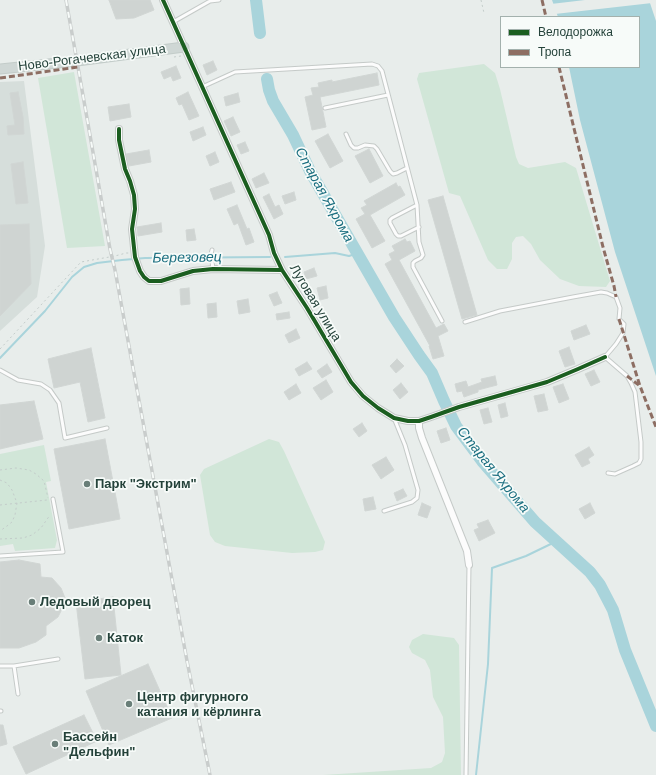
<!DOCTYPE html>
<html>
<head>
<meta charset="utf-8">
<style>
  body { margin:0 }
  #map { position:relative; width:656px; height:775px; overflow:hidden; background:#e8edeb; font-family:Helvetica,sans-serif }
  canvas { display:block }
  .legend { position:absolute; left:500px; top:16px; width:140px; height:52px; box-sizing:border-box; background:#f7fbf9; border:1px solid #a3b1ad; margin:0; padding:5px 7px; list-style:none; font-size:12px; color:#24423a }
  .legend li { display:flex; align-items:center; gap:8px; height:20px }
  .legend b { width:20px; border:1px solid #a3b1ad }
</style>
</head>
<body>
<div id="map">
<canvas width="656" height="775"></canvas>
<ul class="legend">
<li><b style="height:5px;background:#1b5e20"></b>Велодорожка</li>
<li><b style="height:5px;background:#8d6e63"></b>Тропа</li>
</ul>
</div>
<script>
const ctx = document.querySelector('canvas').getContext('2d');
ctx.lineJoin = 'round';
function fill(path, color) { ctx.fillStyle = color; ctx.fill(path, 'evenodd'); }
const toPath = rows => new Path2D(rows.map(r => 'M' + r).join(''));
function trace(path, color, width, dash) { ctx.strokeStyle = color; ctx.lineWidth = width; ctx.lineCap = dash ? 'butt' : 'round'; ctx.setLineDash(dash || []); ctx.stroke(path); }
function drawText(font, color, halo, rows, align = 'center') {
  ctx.font = font + ' Helvetica,sans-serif'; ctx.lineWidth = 3.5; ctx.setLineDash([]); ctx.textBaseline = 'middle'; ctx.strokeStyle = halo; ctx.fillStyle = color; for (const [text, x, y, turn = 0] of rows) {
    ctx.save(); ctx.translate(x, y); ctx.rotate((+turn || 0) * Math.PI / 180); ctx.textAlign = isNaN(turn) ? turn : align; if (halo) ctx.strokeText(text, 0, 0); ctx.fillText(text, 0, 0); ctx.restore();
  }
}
fill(toPath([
  [24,81,45,246,37,297,0,331,0,82]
]), '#d6dedb');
fill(toPath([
  [484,64,495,73,500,89,516,157,519,164,528,168,565,162,576,168,610,281,606,287,579,286,560,279,540,260,531,244,523,236,516,237,512,243,512,259,507,269,497,269,488,260,460,196,449,193,417,79,419,73],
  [74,72,105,246,67,248,38,78],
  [269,439,279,442,284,451,325,542,323,550,315,552,292,553,225,546,215,542,210,535,200,475,204,469],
  [44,445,51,481,46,482,57,540,55,548,15,551,13,544,0,546,0,454],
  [423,634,454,638,459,645,461,775,323,775,431,768,442,762,445,753,443,717,433,697,430,670,425,660,412,653,409,647,412,640]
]), '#d1e6d8');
fill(toPath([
  [552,0,649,0,656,21,656,376,615,252,580,120,569,67,639,67,639,17,558,17]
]), '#a9d4db');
fill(toPath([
  [585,0,651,0,652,3,555,14,551,4]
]), '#e8edeb');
trace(toPath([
  [285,257,335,253,349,256,352,255,356,251],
  [0,358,45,311,72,277,84,267,97,263,122,260,145,258,270,257],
  [476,775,488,664,492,568,526,556,557,541]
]), '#a9d4db', 2);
trace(toPath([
  [256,0,260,33],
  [267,79,269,90,273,101,293,135,310,171,394,317,419,355,432,373,444,401,456,426,482,461,535,522,590,572,600,585,613,610,625,650,656,726]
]), '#a9d4db', 12);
const building = toPath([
  [109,0,150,0,154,10,134,18,116,19,109,0],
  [213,61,217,70,207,75,203,65,213,61],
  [176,66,181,78,173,81,171,76,164,79,161,72,176,66],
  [377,73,379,85,320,97,326,127,312,130,305,97,313,95,311,88,319,87,318,83,332,80,332,82,377,73],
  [18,92,23,117,24,134,8,135,7,126,15,125,10,93,18,92],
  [188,92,199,116,189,120,182,104,179,105,176,98,188,92],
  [238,93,240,102,226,106,224,97,238,93],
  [129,104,131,117,110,121,108,107,129,104],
  [233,117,240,132,231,136,224,121,233,117],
  [203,127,206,135,193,141,190,132,203,127],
  [328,134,343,161,330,168,315,141,328,134],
  [245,142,249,151,241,154,237,145,245,142],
  [369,149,383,176,370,183,355,156,369,149],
  [149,150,151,162,129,166,126,154,149,150],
  [215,152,219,162,210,166,206,156,215,152],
  [23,162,28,203,16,204,11,164,23,162],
  [264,173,269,183,256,188,252,179,264,173],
  [231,182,235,192,214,200,210,189,231,182],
  [396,183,398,187,400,186,405,195,370,215,385,241,372,248,356,219,365,214,361,208,367,205,364,201,396,183],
  [294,192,296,200,285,204,282,196,294,192],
  [269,194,275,207,279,205,283,214,274,219,263,197,269,194],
  [443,196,477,315,462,319,428,200,443,196],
  [237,205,247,229,249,228,254,242,246,245,238,223,234,225,227,209,237,205],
  [161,223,162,232,138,236,137,227,161,223],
  [29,224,31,284,0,316,0,225,29,224],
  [194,229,196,240,187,241,186,230,194,229],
  [405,239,407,242,410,241,415,251,399,260,436,328,444,324,448,331,438,336,444,356,433,359,429,346,430,346,385,264,392,260,389,254,395,251,392,246,405,239],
  [314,268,317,276,306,279,304,272,314,268],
  [326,286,328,298,320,300,317,288,326,286],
  [189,288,190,304,181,305,180,289,189,288],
  [277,292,282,303,274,306,269,295,277,292],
  [248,299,250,312,239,314,237,301,248,299],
  [216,303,217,317,208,318,207,304,216,303],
  [289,312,290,318,277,320,276,314,289,312],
  [586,325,590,334,574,340,571,331,586,325],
  [296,329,300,338,289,343,285,335,296,329],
  [569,347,575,364,565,367,559,351,569,347],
  [91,348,105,418,88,422,80,382,54,388,48,359,91,348],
  [397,359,404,366,396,373,390,366,397,359],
  [307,362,312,369,299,376,295,369,307,362],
  [327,364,332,372,322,378,317,371,327,364],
  [594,370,600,382,591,386,585,374,594,370],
  [495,376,497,385,478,390,478,392,464,397,462,391,457,392,455,384,466,381,468,387,482,382,481,379,495,376],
  [326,380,333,392,321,400,313,388,326,380],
  [401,383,408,392,400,399,393,390,401,383],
  [296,384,301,393,289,400,284,392,296,384],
  [563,384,569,399,559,403,553,387,563,384],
  [544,394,548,410,538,412,534,396,544,394],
  [34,401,43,439,0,449,0,405,34,401],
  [505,403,508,416,501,418,498,405,505,403],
  [488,408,492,422,484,424,480,410,488,408],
  [362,423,367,431,359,437,353,429,362,423],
  [446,428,450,440,441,443,437,431,446,428],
  [105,439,120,519,69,529,54,449,105,439],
  [589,447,594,455,588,459,590,463,582,467,575,455,589,447],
  [386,457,394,470,381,479,372,465,386,457],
  [403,489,407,496,397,501,394,493,403,489],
  [373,497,376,509,365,511,363,499,373,497],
  [422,503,431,507,427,518,418,515,422,503],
  [590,503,595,513,585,519,579,509,590,503],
  [488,520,495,533,479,541,474,530,479,528,477,524,488,520],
  [19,560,40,564,41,577,52,578,61,588,65,598,63,607,58,617,46,626,46,635,36,642,19,648,0,648,0,562,19,560],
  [113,597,121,675,85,679,76,602,113,597],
  [148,664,172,718,109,745,86,691,148,664],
  [84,715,97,741,26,774,13,747,84,715],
  [0,725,3,725,7,744,0,746,0,725]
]);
fill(building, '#cfd4d2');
trace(building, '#d1d6d4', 1);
const service = toPath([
  [210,1,219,0],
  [173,22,210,1,210,0],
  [202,87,235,72,372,64,378,66,382,71,417,205,419,242,423,255,421,258,415,261,413,263,413,267,442,321],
  [325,108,388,95],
  [346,134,351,145,354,148,358,148,365,145,374,146,377,149,390,171,393,174,397,173,407,168],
  [417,205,392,218,390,220,390,223,396,234,398,236,401,236,419,227],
  [212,250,211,254,213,269],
  [465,322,500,311,573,297,601,292,607,293,616,297,620,308,619,319,624,324,623,333,616,344,605,357,627,376,631,383,635,392,641,442,641,459,639,463,633,466,615,474,608,473],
  [0,370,18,380,41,384,50,390,59,403,65,438,107,428],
  [384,511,412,502,417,498,418,490,405,445,394,418],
  [0,556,63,552,53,499],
  [0,666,14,666,58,659],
  [14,666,18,694],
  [0,711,1,711],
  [466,775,469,565]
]);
const minor = toPath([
  [163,0,269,235,274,253,282,270,307,308,351,382,363,396,378,408,394,418,408,421,419,421,431,417,459,407,547,382,578,369,605,357],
  [119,129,119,140,125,169,130,181,134,195,135,209,132,229,135,257,140,271,144,277,149,281,161,281,193,271,213,269,282,270],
  [419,421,419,428,422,438,467,551,469,565]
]);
const primary = toPath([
  [0,69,77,61,184,47]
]);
trace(service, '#c5cac8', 5);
trace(minor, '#c5cac8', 8);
trace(primary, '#c3ccc9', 11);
trace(toPath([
  [481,0,484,13],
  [174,57,181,56],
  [0,349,81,262,115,256,126,253,129,253],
  [0,470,16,468,29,470,36,474,44,481,48,498],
  [0,480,7,483,12,490,17,503,15,515,12,522,7,526,0,531],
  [0,505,47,500],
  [0,539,23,538,32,535,41,528,50,515]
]), '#c3ccca', 1, [2, 3]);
trace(service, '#fcfcfc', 3);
trace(minor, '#fcfcfc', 6);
trace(primary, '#cfd7d5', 9);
const rail = toPath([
  [66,0,78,67,110,249,115,270,187,661,210,775]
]);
trace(rail, '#c9cdcc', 3.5);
trace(rail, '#f7fbf9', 2, [6]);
trace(toPath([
  [542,0,546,17],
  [559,67,603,247,614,286,616,297],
  [0,78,78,67],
  [619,319,640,386,656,427],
  [627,376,640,386]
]), '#8d6e63', 3, [6, 3]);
trace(toPath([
  [163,0,269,235,274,253,282,270,307,308,351,382,363,396,378,408,394,418,408,421,419,421,431,417,459,407,547,382,578,369,605,357],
  [119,129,119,140,125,169,130,181,134,195,135,209,132,229,135,257,140,271,144,277,149,281,161,281,193,271,213,269,282,270]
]), '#1b5e20', 4);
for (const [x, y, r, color] of [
  [87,484,4,"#697e78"],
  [32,602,4,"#697e78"],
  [99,638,4,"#697e78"],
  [129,704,4,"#697e78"],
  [55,744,4,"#697e78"]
]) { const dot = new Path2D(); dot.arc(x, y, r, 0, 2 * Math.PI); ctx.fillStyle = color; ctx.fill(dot); trace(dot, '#f7fbf9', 1.5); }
drawText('13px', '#24423a', '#f7fbf9', [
  ["Ново-Рогачевская улица",92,58,-7],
  ["Луговая улица",315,303,59]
]);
drawText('bold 13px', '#24423a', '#f7fbf9', [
  ["Парк \"Экстрим\"",95,484],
  ["Ледовый дворец",40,602],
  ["Каток",107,638],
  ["Центр фигурного",137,697],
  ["катания и кёрлинга",137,712],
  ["Бассейн",63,737],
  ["\"Дельфин\"",63,752]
], 'left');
drawText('italic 14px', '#1c6f80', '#f7fbf9', [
  ["Старая Яхрома",324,195,61],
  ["Березовец",187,258,-1],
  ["Старая Яхрома",493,470,51]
]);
</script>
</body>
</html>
